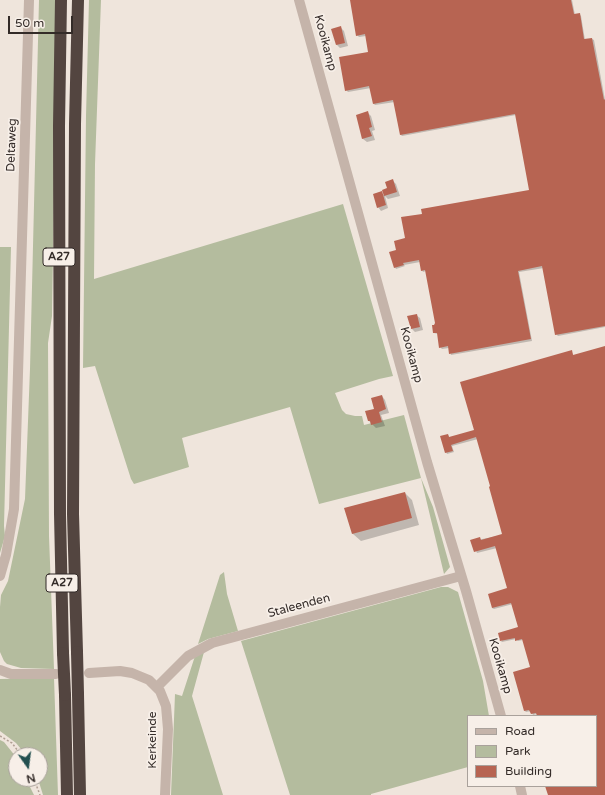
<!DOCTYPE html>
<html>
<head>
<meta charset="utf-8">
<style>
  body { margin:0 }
  #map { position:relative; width:605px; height:795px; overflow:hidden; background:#efe5dc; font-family:"Varela Round",sans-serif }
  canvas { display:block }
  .legend { position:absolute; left:467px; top:715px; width:130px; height:72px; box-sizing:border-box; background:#f7efe8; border:1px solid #a9a19b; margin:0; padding:5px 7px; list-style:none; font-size:12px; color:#332b28 }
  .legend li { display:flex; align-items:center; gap:8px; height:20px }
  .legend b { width:20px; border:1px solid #a9a19b }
  .north { position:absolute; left:8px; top:747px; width:40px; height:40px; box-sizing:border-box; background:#f7efe8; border:1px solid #a9a19b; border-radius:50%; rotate:166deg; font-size:11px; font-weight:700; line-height:16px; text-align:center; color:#332b28 }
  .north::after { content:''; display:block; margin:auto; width:14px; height:18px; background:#235050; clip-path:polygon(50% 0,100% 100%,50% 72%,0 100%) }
  .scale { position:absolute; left:8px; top:16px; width:65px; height:18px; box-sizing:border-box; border:2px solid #332b28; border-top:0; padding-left:5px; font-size:12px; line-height:14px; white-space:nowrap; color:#332b28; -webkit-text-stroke:3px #f7efe8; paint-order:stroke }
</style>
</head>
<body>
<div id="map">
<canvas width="605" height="795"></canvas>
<ul class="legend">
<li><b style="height:5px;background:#c5b4aa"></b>Road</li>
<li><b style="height:11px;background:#b4bc9e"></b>Park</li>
<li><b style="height:11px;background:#b76452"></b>Building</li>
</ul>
<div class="north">N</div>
<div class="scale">50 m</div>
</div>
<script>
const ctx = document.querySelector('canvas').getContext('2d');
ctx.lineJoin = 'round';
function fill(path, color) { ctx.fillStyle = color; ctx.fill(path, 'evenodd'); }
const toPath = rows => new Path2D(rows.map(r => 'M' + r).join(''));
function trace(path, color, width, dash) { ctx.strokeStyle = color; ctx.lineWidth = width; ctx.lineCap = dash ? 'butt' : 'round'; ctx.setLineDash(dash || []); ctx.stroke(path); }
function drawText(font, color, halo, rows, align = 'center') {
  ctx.font = font + ' "Varela Round",sans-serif'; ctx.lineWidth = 3.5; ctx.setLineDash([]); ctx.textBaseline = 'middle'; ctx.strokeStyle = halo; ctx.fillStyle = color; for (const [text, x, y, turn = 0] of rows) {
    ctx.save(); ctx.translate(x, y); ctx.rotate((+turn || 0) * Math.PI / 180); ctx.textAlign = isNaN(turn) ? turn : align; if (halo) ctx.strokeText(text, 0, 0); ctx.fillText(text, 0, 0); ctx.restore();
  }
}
fill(toPath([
  [39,0,57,0,52,316,48,343,49,536,54,669,21,668,7,664,4,661,0,652,0,607,1,595,8,581,25,499,30,369],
  [89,0,101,0,95,164,94,279,343,204,393,376,379,379,335,393,342,410,346,414,355,416,362,416,364,425,404,415,421,478,433,507,450,567,444,574,421,478,319,504,290,407,182,438,189,467,134,484,131,479,95,366,83,368,86,116],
  [0,247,11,247,4,526,5,536,0,553],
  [224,572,227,594,238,631,208,639,198,644,220,575],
  [441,587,448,587,458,592,483,681,489,716,468,716,468,767,371,794,371,795,290,795,241,641],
  [204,652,192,696,223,795,171,795,175,694,182,696,195,656],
  [54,678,58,795,43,795,38,779,40,779,40,755,26,755,16,743,0,731,0,679],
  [0,740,4,742,16,757,16,779,26,779,34,795,0,795]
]), '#b4bc9e');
fill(toPath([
  [351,0,572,0,575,15,579,14,581,16,585,40,592,39,594,40,605,100,605,327,558,336,556,334,544,268,519,272,532,341,451,355,449,348,442,349,440,347,438,334,434,333,436,323,426,271,423,272,422,270,420,262,404,265,405,266,396,269,395,267,397,251,530,191,516,115,402,136,401,135,395,102,375,105,374,104,371,88,348,92,346,90,370,52,366,36,359,37,357,35],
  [340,27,344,31,348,46,340,48,337,45,333,29],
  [368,113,371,116,375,130,372,131,375,140,367,142,363,139],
  [393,181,396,184,400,196,388,199,385,196,388,208,381,211,378,207,381,192,384,195],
  [416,315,420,318,423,330,415,332,412,329],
  [605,347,605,795,549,795,546,786,596,786,596,716,538,716,537,714,533,715,531,711,526,712,525,711,531,667,523,640,518,641,516,639,502,642,501,641,520,628,513,604,494,609,492,608,508,589,497,548,477,553,472,541,503,535,492,487,478,439,452,446,454,452,447,454,446,452,448,435,450,438,475,431,571,351,574,356],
  [382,396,385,400,389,413,381,415,385,426,376,428,369,421],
  [405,493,412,500,419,525,361,541,353,534,346,509]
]), '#0003');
fill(toPath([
  [350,0,571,0,574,14,580,13,584,39,592,38,604,100,605,99,605,326,555,335,542,266,518,271,531,339,449,354,448,346,439,348,437,333,433,333,432,325,434,325,435,323,425,270,421,271,419,260,403,263,404,265,394,268,389,252,396,250,394,241,405,238,401,217,422,214,421,209,529,190,515,114,400,135,393,100,373,104,369,86,345,91,339,57,368,52,365,34,356,36],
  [341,26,345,43,336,45,331,29],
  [368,111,372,127,369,128,372,136,362,139,356,115],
  [393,179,397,192,384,196,382,190,387,188,385,182],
  [382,191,386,205,377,208,373,194],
  [417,314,420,327,411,329,407,316],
  [605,346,605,795,548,795,545,786,596,786,596,716,537,716,536,713,531,714,529,710,524,711,513,672,530,667,522,639,515,641,515,638,500,641,498,633,518,627,511,603,492,608,488,594,507,588,495,546,474,552,470,540,480,537,481,540,502,534,489,487,490,486,476,437,451,445,453,451,445,453,440,436,448,434,449,437,474,430,460,382,572,350,573,355],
  [382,395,386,409,379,412,382,422,371,425,370,421,368,421,365,411,374,409,371,398],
  [405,492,412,518,352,534,344,508]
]), '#b76452');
trace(toPath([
  [0,736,12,743,21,755],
  [34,779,40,795]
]), '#b19f94', 1.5, [2, 2]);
trace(toPath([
  [299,0,427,462,466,591,501,716],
  [0,576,6,555,14,509,29,0],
  [0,670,11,674,56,674],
  [89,673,120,671,132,673,149,680,160,691,166,706,168,729,165,795],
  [157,687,188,656,212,643,461,576],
  [520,786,522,795]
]), '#c5b4aa', 10);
trace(toPath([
  [61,0,59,126,60,514,63,653],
  [77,652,73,514,75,124,78,0],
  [78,694,80,795],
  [65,695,67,795]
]), '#534540', 12);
trace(toPath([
  [77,652,78,694],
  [63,653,65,695]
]), '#534540', 12);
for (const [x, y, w] of [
  [59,257,32],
  [62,583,32]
]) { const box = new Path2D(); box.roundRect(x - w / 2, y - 9, w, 18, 3); ctx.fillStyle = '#f7efe8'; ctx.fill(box); trace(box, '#332b28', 1); }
drawText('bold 11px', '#332b28', null, [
  ["A27",59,257],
  ["A27",62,583]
]);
drawText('12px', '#332b28', '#f7efe8', [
  ["Kooikamp",325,43,75],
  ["Deltaweg",12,145,-88],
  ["Kooikamp",411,355,75],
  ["Staleenden",299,606,-15],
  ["Kooikamp",500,666,74],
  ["Kerkeinde",153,740,-90]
]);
</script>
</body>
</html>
